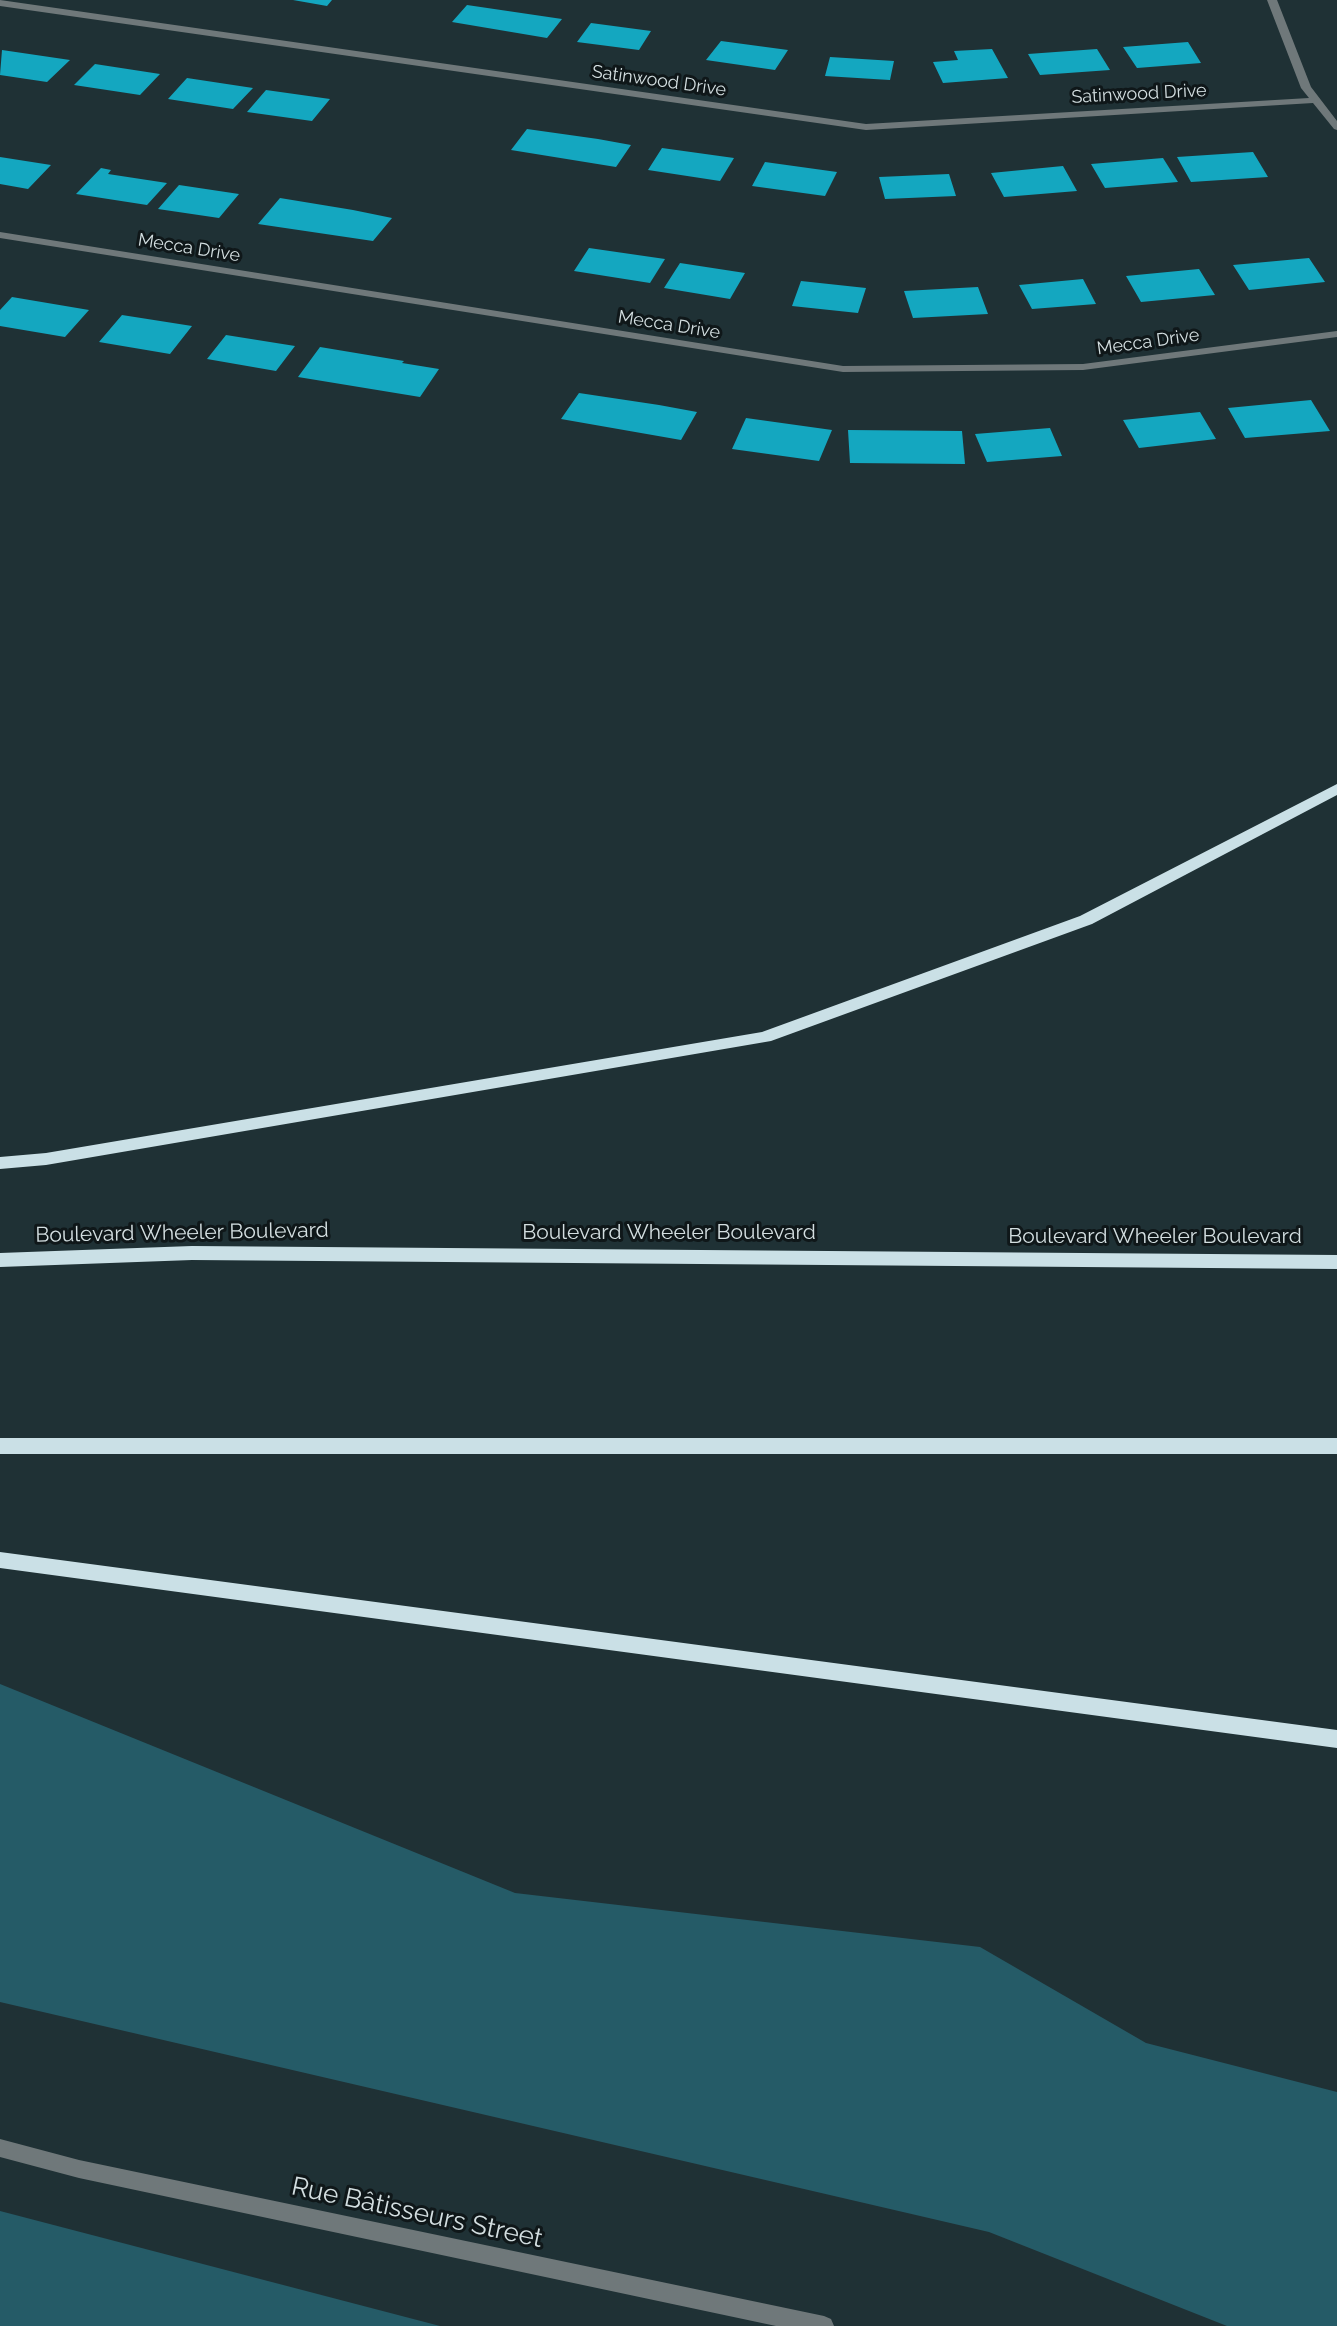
<!DOCTYPE html>
<html>
<head>
<meta charset="utf-8">
<style>
  body { margin:0 }
  canvas { display:block; background:#1f3135 }
</style>
</head>
<body>
<canvas width="1337" height="2326"></canvas>
<script>
const ctx = document.querySelector('canvas').getContext('2d');
ctx.lineJoin = 'round';
function fill(path, color) { ctx.fillStyle = color; ctx.fill(path, 'evenodd'); }
const toPath = rows => new Path2D(rows.map(r => 'M' + r).join(''));
function drawText(font, color, halo, rows, align = 'center') {
  ctx.font = font + ' Raleway,sans-serif'; ctx.lineWidth = 6; ctx.setLineDash([]); ctx.textBaseline = 'middle'; ctx.strokeStyle = halo; ctx.fillStyle = color; for (const [text, x, y, turn = 0] of rows) {
    ctx.save(); ctx.translate(x, y); ctx.rotate((+turn || 0) * Math.PI / 180); ctx.textAlign = isNaN(turn) ? turn : align; if (halo) ctx.strokeText(text, 0, 0); ctx.fillText(text, 0, 0); ctx.restore();
  }
}
fill(toPath([
  [0,1684,515,1893,980,1947,1146,2043,1337,2092,1337,2326,1227,2326,989,2232,0,2002],
  [0,2211,440,2326,0,2326]
]), '#255b67');
fill(toPath([
  [293,0,332,0,327,6],
  [467,5,562,19,547,38,452,22],
  [591,23,651,31,639,50,577,42],
  [721,41,788,50,775,70,706,60],
  [1188,42,1201,63,1137,68,1123,47],
  [992,49,1008,78,943,83,933,62,958,60,954,51],
  [1097,49,1110,70,1040,75,1028,54],
  [2,50,70,60,47,82,0,75],
  [830,57,894,61,890,80,825,76],
  [95,64,160,74,140,95,74,85],
  [187,78,253,88,233,109,168,99],
  [266,90,330,99,312,121,247,112],
  [527,129,598,139,631,145,616,167,511,150],
  [662,148,734,158,720,181,648,170],
  [1253,152,1268,177,1191,182,1177,157],
  [0,157,51,165,28,189,0,184],
  [1163,158,1178,182,1105,188,1091,164],
  [765,162,837,172,825,196,752,186],
  [1063,166,1077,191,1004,197,991,173],
  [101,168,111,170,108,174,167,183,147,205,76,194],
  [949,174,956,196,885,199,879,177],
  [179,185,239,194,219,218,158,209],
  [280,198,353,210,392,218,373,241,258,224],
  [589,248,665,259,650,283,574,271],
  [1309,258,1325,282,1249,290,1233,265],
  [680,263,745,273,730,299,664,288],
  [1199,269,1215,295,1141,302,1126,276],
  [1083,279,1096,304,1032,309,1019,285],
  [801,281,866,288,858,313,792,306],
  [978,287,988,314,913,318,904,291],
  [12,297,89,310,65,337,0,326,0,310],
  [122,315,192,326,170,354,99,342],
  [226,335,295,346,276,371,207,359],
  [320,347,404,361,402,363,439,369,420,397,298,377],
  [579,393,659,405,697,412,681,440,561,419],
  [1311,400,1330,431,1245,438,1228,408],
  [1200,412,1216,439,1139,448,1123,420],
  [746,418,832,430,819,461,732,449],
  [1050,428,1062,456,987,462,975,434],
  [848,430,962,431,965,464,850,463]
]), '#14a7c0');
fill(toPath([
  [0,0,866,124,1309,98,1301,88,1267,0,1277,0,1311,87,1337,121,1337,130,1334,129,1313,103,866,130,0,6,0,0],
  [0,232,843,366,1083,364,1337,331,1337,337,1083,370,843,372,0,238,0,232],
  [0,2139,79,2160,824,2316,831,2319,834,2326,776,2326,79,2178,0,2157,0,2139]
]), '#6f787a');
fill(toPath([
  [1337,784,1337,795,1092,924,771,1041,46,1165,0,1169,0,1157,46,1153,762,1032,1080,916,1337,784],
  [192,1246,1337,1255,1337,1269,192,1260,0,1267,0,1253,192,1246],
  [0,1438,1337,1438,1337,1454,0,1454,0,1438],
  [0,1552,1337,1730,1337,1748,0,1568,0,1552]
]), '#cae0e6');
drawText('18px', '#d3dee0', '#0f1719', [
  ["Satinwood Drive",659,81,8],
  ["Satinwood Drive",1139,94,-3],
  ["Mecca Drive",189,248,9],
  ["Mecca Drive",669,325,9],
  ["Mecca Drive",1148,342,-8]
]);
drawText('21px', '#d3dee0', '#0f1719', [
  ["Boulevard Wheeler Boulevard",182,1233,-1],
  ["Boulevard Wheeler Boulevard",669,1233],
  ["Boulevard Wheeler Boulevard",1155,1237]
]);
drawText('26px', '#d3dee0', '#0f1719', [
  ["Rue Bâtisseurs Street",417,2213,12]
]);
</script>
</body>
</html>
